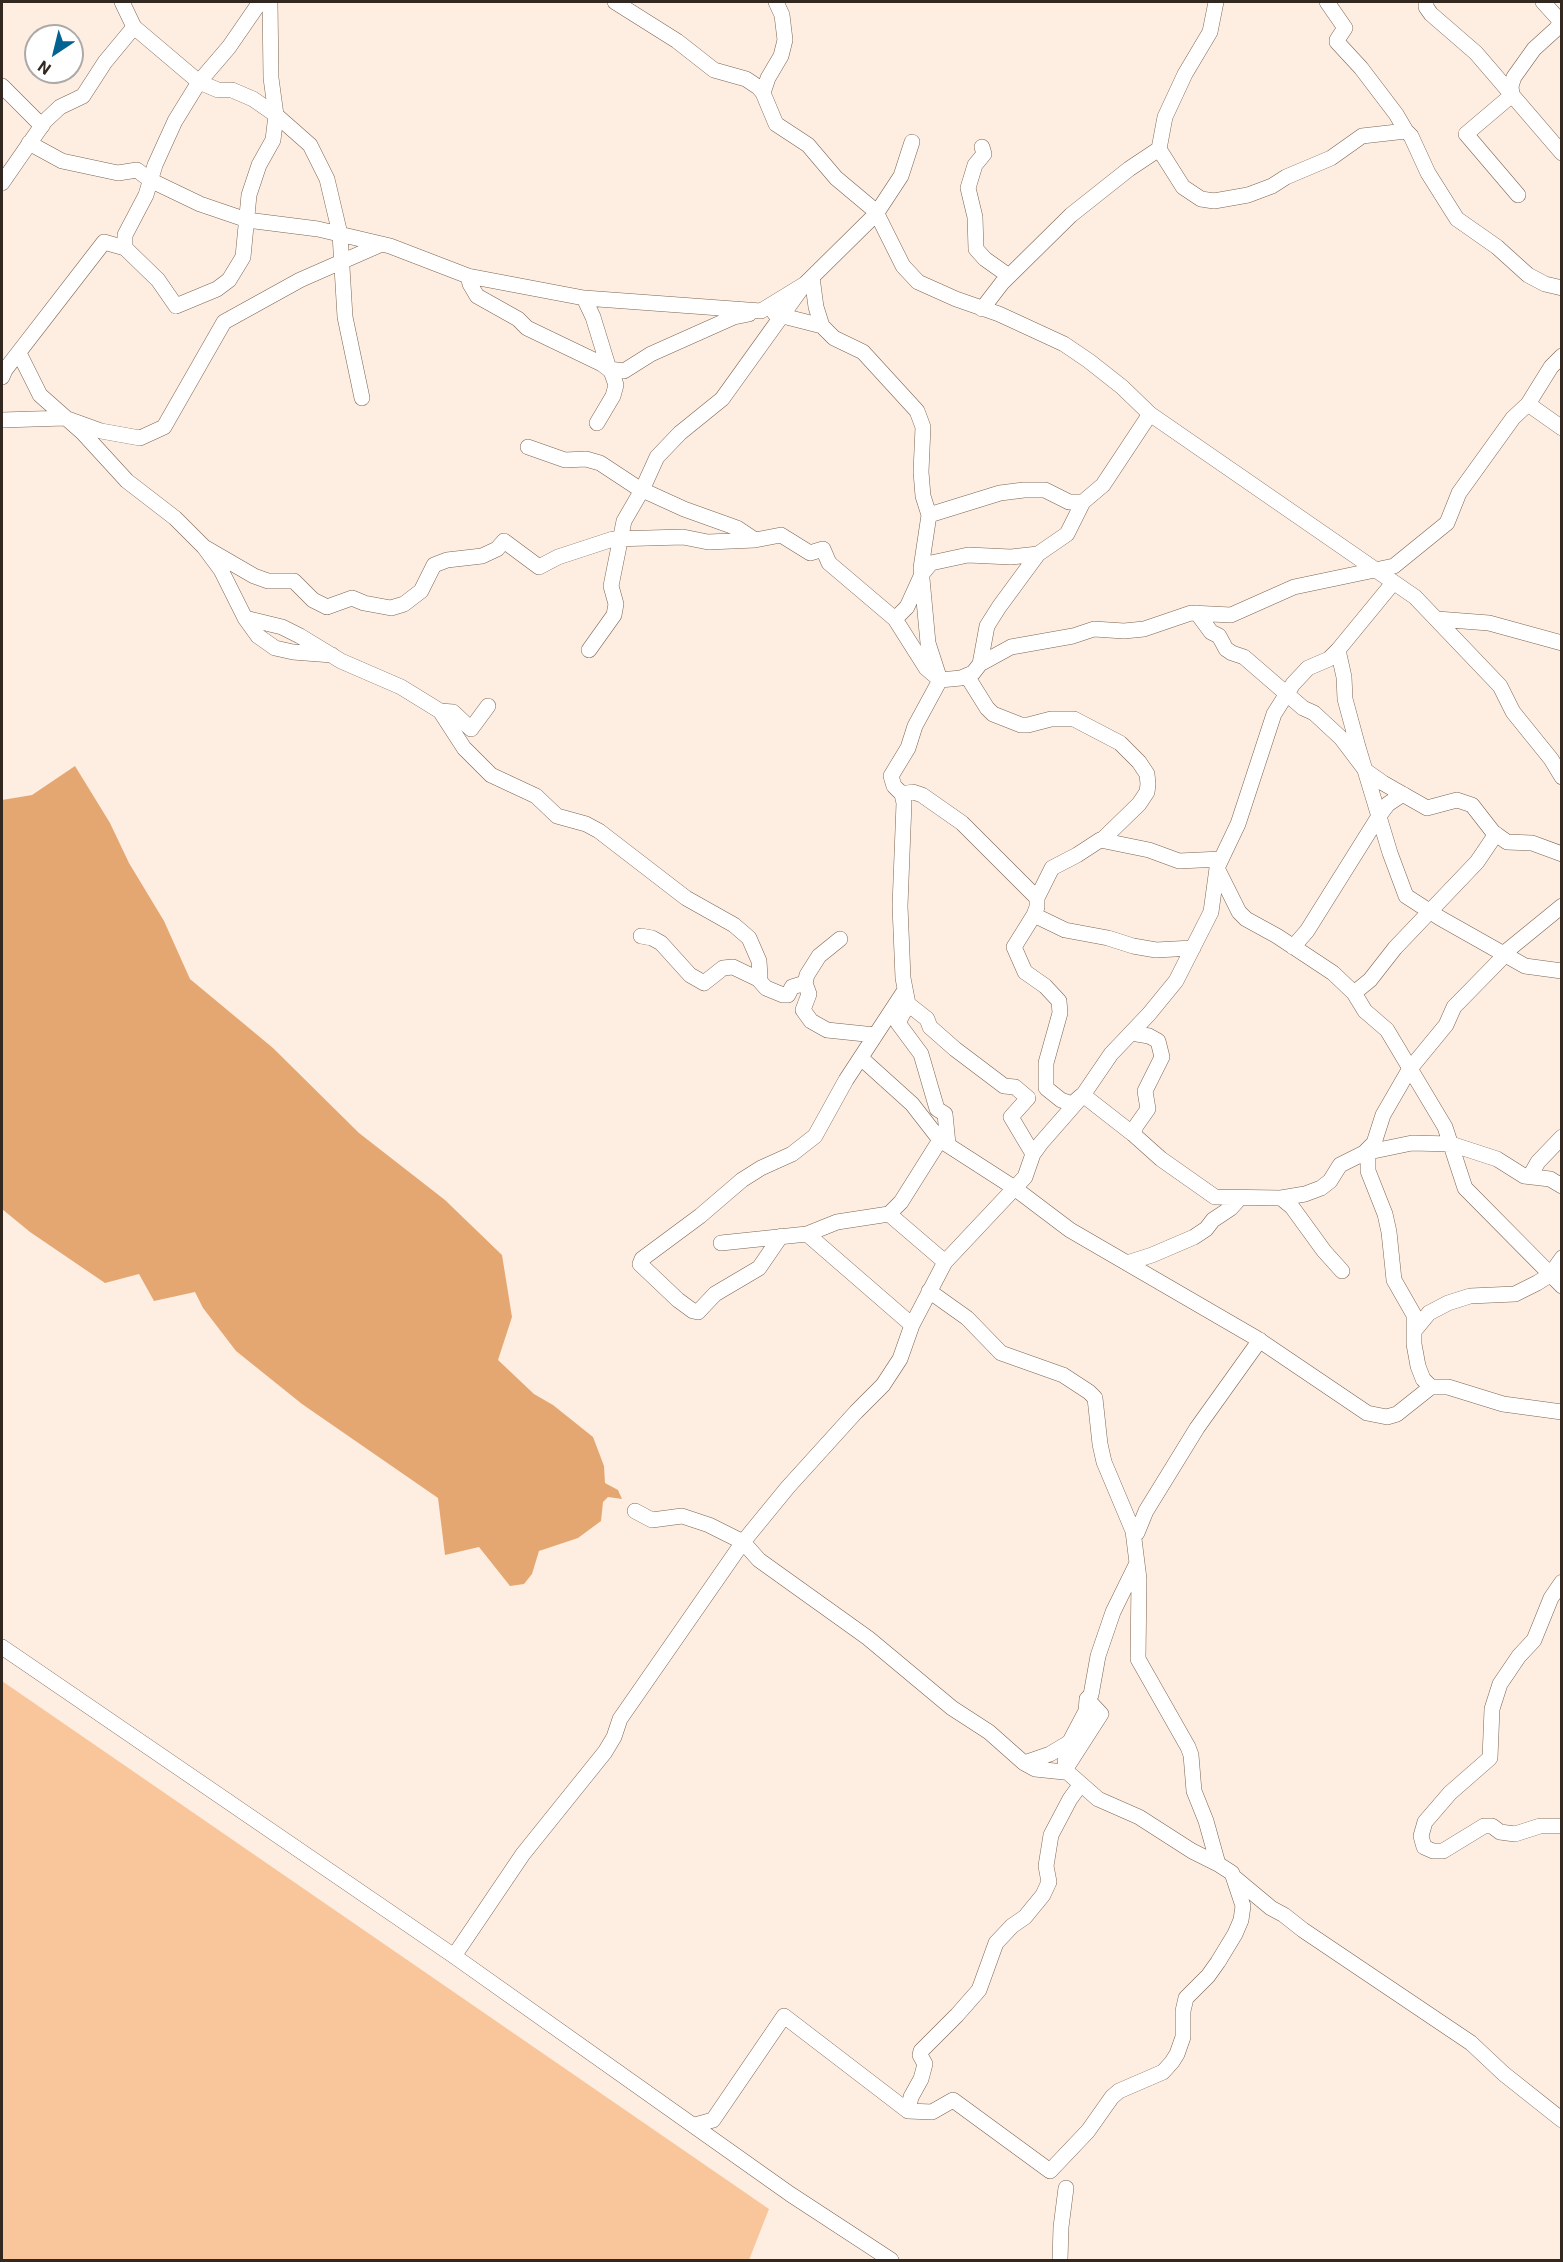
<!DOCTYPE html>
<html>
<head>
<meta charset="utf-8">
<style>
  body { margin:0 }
  #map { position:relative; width:1563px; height:2262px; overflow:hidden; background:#feeee1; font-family:Roboto,sans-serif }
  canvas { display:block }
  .frame { position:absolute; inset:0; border:3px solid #322820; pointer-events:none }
  .north { position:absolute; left:24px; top:24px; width:60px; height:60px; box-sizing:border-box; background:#fff; border:2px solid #ada9a6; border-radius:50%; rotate:215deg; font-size:16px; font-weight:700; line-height:24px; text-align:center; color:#322820 }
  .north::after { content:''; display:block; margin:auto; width:21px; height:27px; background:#046292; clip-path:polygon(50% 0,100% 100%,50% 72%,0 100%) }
</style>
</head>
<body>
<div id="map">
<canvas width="1563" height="2262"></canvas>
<div class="frame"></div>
<div class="north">N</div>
</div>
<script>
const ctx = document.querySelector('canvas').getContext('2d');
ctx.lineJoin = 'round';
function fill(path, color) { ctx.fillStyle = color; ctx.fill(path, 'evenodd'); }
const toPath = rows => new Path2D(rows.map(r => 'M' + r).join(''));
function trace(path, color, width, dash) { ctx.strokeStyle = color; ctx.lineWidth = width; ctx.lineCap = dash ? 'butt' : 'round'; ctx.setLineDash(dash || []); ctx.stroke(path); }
fill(toPath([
  [2,1681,769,2209,749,2260,2,2260]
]), '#f9c69c');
fill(toPath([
  [75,766,110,823,129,863,164,921,190,979,273,1048,359,1133,445,1200,502,1255,512,1317,498,1360,534,1394,553,1405,593,1437,604,1466,605,1483,618,1490,622,1499,608,1497,603,1502,601,1521,578,1538,539,1551,532,1574,524,1584,510,1586,479,1547,445,1555,438,1498,302,1404,236,1351,203,1308,195,1292,154,1301,139,1274,105,1283,30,1232,2,1209,2,800,32,795]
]), '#e5a772');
const minor = toPath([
  [122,2,134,27,199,82,175,121,155,165,146,195,125,235,125,248,158,280,176,306,217,289,229,280,243,257,249,195,259,165,273,140,276,115,271,78,270,2],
  [260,2,229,47,199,82,218,90,232,90,253,99,276,115,310,145,327,179,340,234,345,317,362,398],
  [615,2,677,41,714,70,746,79,758,87,763,93,776,124,808,145,836,178,873,209,879,218,903,266,918,282,956,299,999,314,1064,344,1089,361,1122,387,1150,414,1415,597,1500,686,1513,712,1551,759,1562,777],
  [1327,2,1345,28,1337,40,1337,42,1361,68,1396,114,1406,131],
  [1426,2,1426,7,1431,14,1476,53,1562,153],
  [1543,2,1562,23],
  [2,86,42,126],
  [763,93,768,78,781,56,785,40,782,15,776,2],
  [1512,95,1466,134,1518,195],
  [1512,95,1511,86,1514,77,1534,49,1556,29,1562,22],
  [29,143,62,161,118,173,137,170,150,180,200,204,247,220,318,229,390,246,468,276,584,298,761,311,805,284,876,214,901,176,912,142],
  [982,147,984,154,975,165,968,188,975,217,976,249,985,259,1009,276],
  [1159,149,1183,187,1201,199,1214,201,1248,195,1272,186,1286,177,1331,158,1362,136,1406,131,1411,136,1428,173,1457,219,1497,247,1528,275,1545,284,1562,288],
  [2,183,45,121,60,107,83,96,105,62,134,27],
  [468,276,470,284,477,296,518,319,527,328,602,364,611,371,616,385,613,396,597,423],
  [812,277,816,307,822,326,834,338,863,352,917,411,923,427,921,472,923,496,929,515,921,568,928,643,940,680,915,726,908,748,891,776,894,786,902,794,904,803,900,906,903,978,908,1004,898,1023,921,1054,937,1109,945,1114,948,1144],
  [584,298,593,317,609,369,624,371,651,354,734,317,749,314],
  [982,309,1002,283,1071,215,1129,169,1159,149,1165,117,1185,74,1210,32,1216,2],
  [775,314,822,326],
  [19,353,40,395,83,433,127,481,175,518,204,547,221,570,245,618,258,636,275,648,293,652,332,655],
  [2,377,5,370,104,242,125,248],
  [1528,404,1562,428],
  [2,420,65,418,101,431,140,438,164,427,224,322,300,280,382,244],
  [528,447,565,460,586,459,600,463,638,488,684,509,737,528,755,540,781,535,810,553,823,549,829,563,895,619,926,668,940,680,961,678,973,673,980,664,1011,647,1073,636,1094,629,1124,631,1144,629,1191,613,1231,615,1294,587,1394,566,1447,523,1459,493,1513,418,1528,404,1551,367,1562,356],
  [929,515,1000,493,1024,490,1045,490,1069,502,1083,502],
  [204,547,254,576,268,581,294,581,313,600,327,607,352,598,364,603,391,608,404,604,421,591,434,565,447,560,482,556,497,549,504,541,539,567,558,557,613,539,683,537,708,542,755,540],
  [1197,613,1211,632,1219,636,1226,649,1232,653,1244,657,1303,708,1314,713,1341,738,1366,771,1383,783,1427,808,1457,800,1472,805,1493,832,1507,842,1532,843,1562,854],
  [245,618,282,627,300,636,341,661,401,687,440,711,453,712,471,729,488,706],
  [895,619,907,607,922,574,931,563,968,555,1011,557,1038,554],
  [1437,619,1489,623,1562,643],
  [589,650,614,615,616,604,611,586,624,521,642,490,657,457,680,433,722,399,801,289],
  [1338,650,1344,677,1345,699,1358,747,1390,853,1406,896,1440,918,1525,966,1562,971],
  [980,664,987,626,999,607,1038,554,1067,534,1083,502,1103,485,1150,414],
  [967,676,987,708,993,714,1021,725,1028,725,1051,719,1074,719,1120,743,1139,762,1147,774,1148,784,1147,792,1139,804,1103,839],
  [440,711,464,748,491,775,536,796,557,816,586,824,599,831,686,898,734,925,749,938,759,961,760,976,758,979],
  [902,794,913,792,922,795,962,823,1037,898,1037,907,1034,915,1014,947,1025,972,1045,986,1059,1001,1060,1013,1046,1063,1046,1088,1061,1100,1072,1104,1081,1096],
  [1217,868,1239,912,1246,919,1277,936,1333,973,1354,993,1365,1011,1387,1030,1445,1127,1465,1188,1562,1286],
  [1037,898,1052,868,1077,855,1100,840,1149,850,1179,861,1221,859],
  [1034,915,1065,930,1108,938,1133,946,1156,950,1193,948],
  [641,936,652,938,661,943,690,975,704,983,723,968,733,967,758,979,766,988,783,995,788,995,792,987,805,983],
  [840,939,819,956,807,975,805,983,809,994,803,1010,811,1021,827,1030,875,1035],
  [1293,947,1307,931,1379,816,1388,804,1403,794],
  [1354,993,1370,980,1395,948,1477,862,1496,834],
  [908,1004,927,1019,930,1027,955,1049,1004,1086,1015,1087,1028,1098,1011,1117,1033,1154],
  [1131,1033,1149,1036,1158,1041,1162,1057,1145,1091,1148,1109,1136,1126,1133,1134],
  [861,1058,912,1104,940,1140,1013,1187,1070,1230,1256,1338,1367,1413,1387,1417,1397,1414,1431,1387,1448,1387,1503,1404,1562,1412],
  [1083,1095,1133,1134,1161,1159,1215,1197,1281,1198,1305,1194,1321,1188,1330,1181,1340,1165,1364,1153,1374,1143,1383,1115,1409,1070,1446,1025,1454,1007,1501,959,1508,950,1562,906],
  [1530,1176,1538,1162,1562,1137],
  [1281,1198,1292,1207,1324,1251,1342,1271],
  [889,1214,945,1262],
  [807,1234,912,1325],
  [781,1236,759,1268,715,1294,698,1312,693,1311,678,1300,640,1264,642,1259,700,1216,742,1180,761,1168,792,1154,815,1136,846,1080,905,990],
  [721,1243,807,1234,837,1222,889,1214,901,1202,940,1140],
  [1127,1263,1152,1255,1194,1237,1206,1229,1213,1220,1231,1208,1240,1198],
  [929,1291,967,1318,1001,1353,1063,1375,1089,1392,1095,1398,1100,1444,1104,1462,1133,1531,1139,1579,1138,1659,1188,1747,1191,1755,1194,1791,1206,1821,1218,1864],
  [1415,1330,1429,1313,1448,1303,1470,1296,1515,1294,1537,1283,1550,1275,1562,1258],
  [1431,1387,1423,1379,1418,1366,1414,1344,1414,1315,1394,1280,1389,1232,1385,1214,1368,1171,1368,1159,1364,1153,1412,1143,1451,1144,1497,1159,1524,1176,1550,1179,1562,1186],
  [635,1511,652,1520,682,1516,709,1525,743,1542,759,1560,868,1638,952,1708,989,1732,1024,1763,1035,1769,1064,1772,1065,1770,1098,1799,1139,1817,1192,1851,1218,1864,1232,1873,1243,1906,1241,1920,1235,1934,1218,1962,1208,1976,1186,1998,1183,2011,1183,2037,1177,2054,1172,2062,1163,2072,1119,2091,1112,2097,1088,2131,1050,2171,953,2100,932,2112,908,2111,784,2016,713,2120,695,2125],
  [1137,1533,1146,1511,1197,1428,1260,1340],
  [1562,1582,1551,1598,1534,1640,1519,1656,1500,1684,1492,1709,1490,1758,1450,1793,1425,1822,1421,1836,1424,1847,1433,1851,1443,1851,1484,1826,1492,1826,1500,1832,1515,1834,1540,1826,1562,1826],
  [2,1647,454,1956,790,2194,891,2260],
  [1024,1763,1050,1754,1070,1742],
  [1065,1770,1066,1749,1086,1711,1087,1699,1091,1695,1098,1656,1113,1612,1137,1563],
  [1065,1770,1101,1714,1087,1699],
  [1235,1878,1271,1908,1284,1915,1303,1930,1471,2043,1504,2074,1562,2120],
  [454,1956,523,1854,605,1752,614,1737,620,1719,743,1542,788,1487,856,1412,883,1385,900,1359,912,1325,945,1262,1025,1177,1033,1154,1041,1143,1083,1095,1111,1054,1149,1014,1176,981,1211,912,1217,868,1238,824,1274,714,1293,684,1308,668,1329,659,1338,650,1393,583],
  [908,2111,911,2097,921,2079,925,2064,920,2055,921,2051,957,2015,979,1990,996,1943,1012,1926,1025,1917,1043,1895,1049,1882,1046,1866,1051,1835,1070,1799,1081,1784],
  [1060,2260,1061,2227,1066,2188]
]);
trace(minor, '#7c6451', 16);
trace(minor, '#fff', 15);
</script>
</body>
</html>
